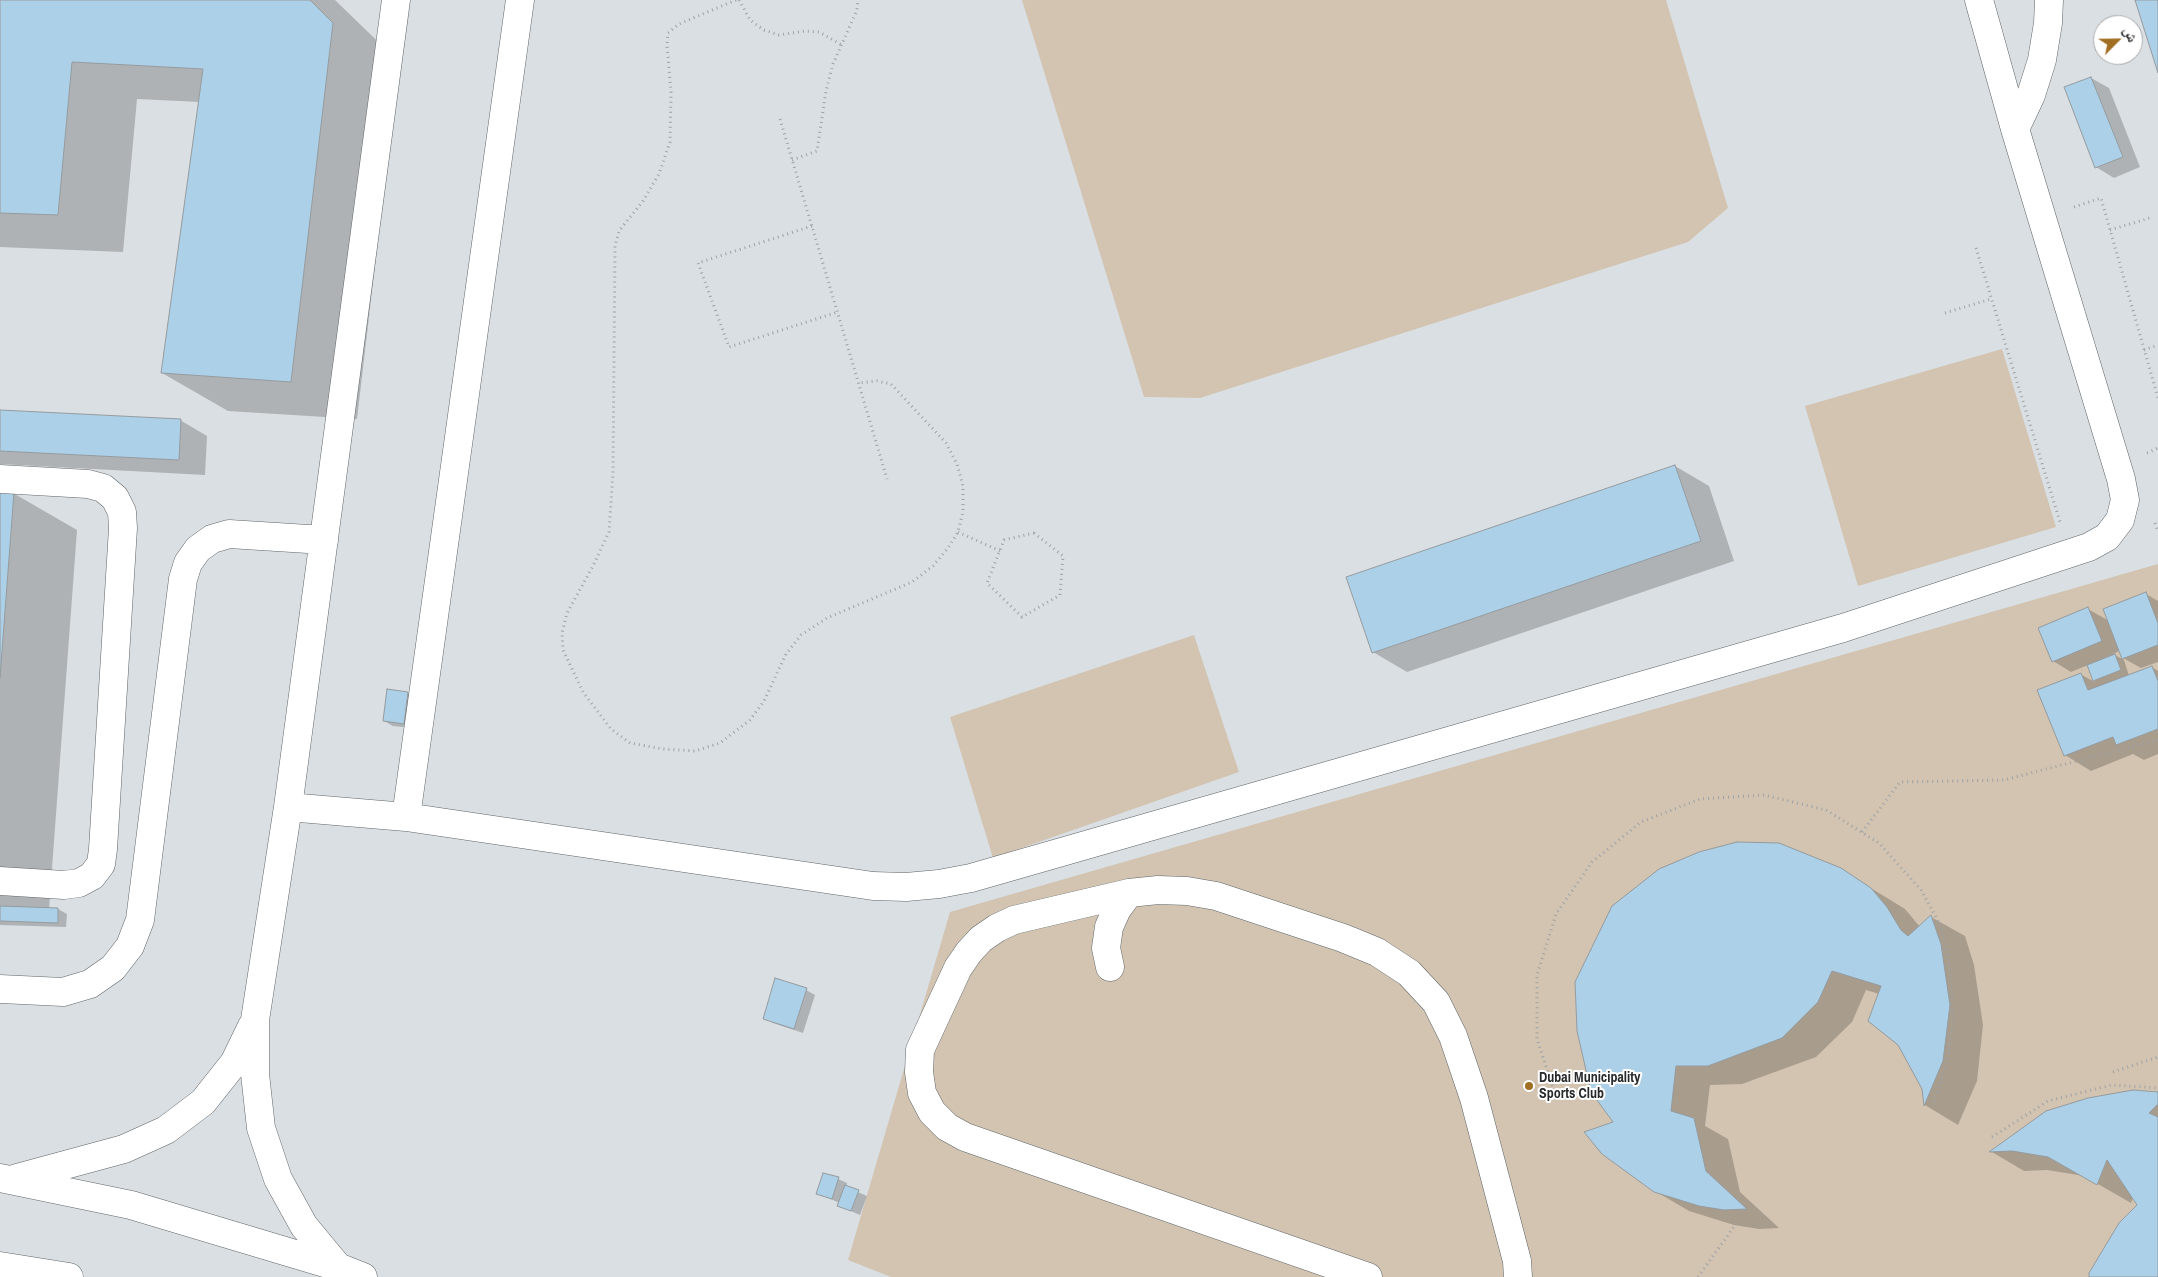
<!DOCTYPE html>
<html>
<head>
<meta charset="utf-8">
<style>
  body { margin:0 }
  #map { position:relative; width:2158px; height:1277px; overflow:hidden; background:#dadfe3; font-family:"Archivo Narrow","Noto Naskh Arabic",sans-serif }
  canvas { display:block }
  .north { position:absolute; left:2093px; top:15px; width:50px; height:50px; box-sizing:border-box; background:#fff; border:1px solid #a9a9aa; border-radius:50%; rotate:67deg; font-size:14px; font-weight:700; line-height:20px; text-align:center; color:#27292a }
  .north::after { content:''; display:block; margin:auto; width:18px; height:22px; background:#a06f23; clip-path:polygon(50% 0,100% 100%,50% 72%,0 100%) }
</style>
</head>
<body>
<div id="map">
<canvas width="2158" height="1277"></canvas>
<div class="north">ش</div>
</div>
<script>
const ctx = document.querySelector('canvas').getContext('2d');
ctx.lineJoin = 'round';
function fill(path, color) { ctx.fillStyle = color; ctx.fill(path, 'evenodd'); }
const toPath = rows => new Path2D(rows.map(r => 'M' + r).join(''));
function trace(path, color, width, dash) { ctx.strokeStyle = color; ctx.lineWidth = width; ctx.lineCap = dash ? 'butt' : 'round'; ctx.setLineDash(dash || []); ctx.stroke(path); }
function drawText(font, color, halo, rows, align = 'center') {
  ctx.font = font + ' "Archivo Narrow",sans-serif'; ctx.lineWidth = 4; ctx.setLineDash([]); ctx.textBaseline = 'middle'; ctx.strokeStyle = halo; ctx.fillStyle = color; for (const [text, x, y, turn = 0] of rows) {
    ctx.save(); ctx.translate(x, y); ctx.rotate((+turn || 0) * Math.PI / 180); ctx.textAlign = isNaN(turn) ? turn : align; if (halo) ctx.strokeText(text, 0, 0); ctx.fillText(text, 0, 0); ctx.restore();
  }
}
fill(toPath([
  [1022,0,1666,0,1728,208,1688,242,1200,398,1144,397],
  [2002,349,2056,527,1858,586,1805,406],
  [2158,564,2158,1277,891,1277,848,1260,950,912],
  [1194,635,1239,772,993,858,950,717]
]), '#d2c4b1');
fill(toPath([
  [0,0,335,0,399,62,357,419,228,411,162,373,200,102,137,99,123,252,0,247],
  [2091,78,2109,88,2140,167,2114,178,2096,167],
  [0,412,180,420,207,436,205,475,0,464],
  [1675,466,1709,486,1734,561,1407,672,1373,652],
  [0,492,13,493,77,530,49,909,58,909,67,914,66,927,0,925],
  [2146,594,2158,601,2158,662,2141,668,2123,658,2119,651,2113,654,2124,660,2129,676,2152,667,2158,671,2158,754,2144,760,2133,754,2091,771,2065,755,2080,674,2095,682,2088,665,2071,672,2053,661,2088,609,2109,621],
  [407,693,416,698,413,728,393,726,384,721],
  [1840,869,1905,909,1920,927,1931,917,1965,936,1974,965,1983,1025,1977,1081,1958,1125,1925,1105,1924,1088,1879,994,1866,990,1852,1022,1816,1057,1742,1084,1710,1085,1705,1126,1728,1139,1740,1192,1779,1228,1759,1229,1734,1225,1689,1211,1655,1191,1615,1122],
  [806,990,815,995,803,1033,773,1023,764,1018],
  [2158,1093,2158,1277,2090,1277,2139,1205,2133,1197,2131,1203,2084,1176,2047,1170,2024,1171,1992,1152,2047,1112],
  [838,1179,847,1183,846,1187,867,1196,860,1215,839,1206,840,1203,818,1194]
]), '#0003');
const building = toPath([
  [0,0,310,0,333,23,291,382,161,373,203,69,72,62,58,215,0,213,0,0],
  [2135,0,2158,0,2158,73,2135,0],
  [2091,77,2123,157,2095,168,2064,87,2091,77],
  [0,410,181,419,179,460,0,451,0,410],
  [1675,465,1701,541,1372,653,1346,577,1675,465],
  [0,491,14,492,0,678,0,491],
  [2146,592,2158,623,2158,645,2122,659,2103,609,2146,592],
  [2088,607,2102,641,2052,662,2038,628,2088,607],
  [2115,654,2121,670,2093,681,2087,665,2115,654],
  [2152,666,2158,681,2158,729,2116,745,2113,737,2064,756,2037,690,2081,673,2088,690,2152,666],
  [387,689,408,692,404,724,383,721,387,689],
  [1737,842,1779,843,1841,868,1871,888,1887,907,1901,930,1908,936,1931,915,1941,944,1950,1005,1943,1061,1924,1106,1922,1089,1898,1045,1868,1021,1881,986,1832,971,1818,1002,1782,1038,1708,1066,1676,1066,1671,1111,1694,1118,1706,1171,1747,1209,1724,1210,1699,1206,1654,1192,1602,1154,1584,1132,1613,1122,1591,1092,1577,1031,1575,982,1612,906,1659,869,1699,852,1737,842],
  [0,906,58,908,58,923,0,921,0,906],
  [775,978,807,988,794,1029,763,1019,775,978],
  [2133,1090,2158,1092,2158,1104,2149,1113,2158,1117,2158,1277,2089,1277,2089,1273,2119,1223,2137,1205,2107,1160,2097,1185,2048,1157,2012,1151,1989,1152,2046,1111,2088,1098,2133,1090],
  [823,1173,839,1177,832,1199,816,1194,823,1173],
  [845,1185,859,1190,851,1211,837,1206,845,1185]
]);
fill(building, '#acd0e7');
trace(building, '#959b9e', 1);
const minor = toPath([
  [2015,129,2031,95,2042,60,2048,23,2049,0],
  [0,479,88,484,103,488,115,498,122,512,123,528,103,849,101,864,92,876,79,883,64,885,0,881],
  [288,807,406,817,873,886,906,887,939,884,971,878,1843,628,2089,547,2107,537,2120,520,2125,500,2121,479,2015,129,1979,0],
  [406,817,520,0],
  [1110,967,1106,948,1109,927,1117,909,1129,893],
  [0,989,63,992,90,984,113,968,130,946,140,920,183,579,188,563,198,549,212,539,229,534,324,540],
  [0,1178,131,1205,338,1267,363,1277],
  [17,1178,124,1149,166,1130,203,1102,234,1063,252,1026],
  [0,1266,69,1277],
  [338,1267,304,1226,278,1179,261,1128,255,1074,255,1020,288,807,396,0],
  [1368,1277,965,1137,947,1127,932,1112,922,1093,919,1072,920,1050,958,968,969,952,981,939,997,928,1014,920,1129,893,1158,890,1187,891,1216,896,1343,938,1377,952,1409,973,1436,1002,1453,1036,1474,1098,1517,1261,1518,1277]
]);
trace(minor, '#606568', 29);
trace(toPath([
  [736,0,679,24,668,33,667,45,671,92,670,142,659,174,643,201,619,231,615,246,613,473,609,532,593,566,567,613,562,633,563,650,583,692,611,729,630,743,663,749,695,751,720,743,750,720,764,701,786,654,801,635,827,618,912,582,933,566,948,548,958,532,963,512,963,486,957,464,946,443,891,384,877,381,859,383],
  [739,0,750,20,764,30,779,35,805,31,819,32,842,45],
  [780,119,887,479],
  [792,160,817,151,826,91,833,64,857,10,858,0],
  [2074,207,2101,198,2158,398],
  [812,226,698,263,729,347,838,312],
  [2110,230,2153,217],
  [1976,248,2060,522],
  [1945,313,1991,299],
  [2144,350,2158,345],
  [2147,453,2158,448],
  [2155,523,2158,531],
  [958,532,1000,551],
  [1034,533,1063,556,1060,595,1022,617,987,583,1004,540,1034,533],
  [1862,832,1900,782,2004,780,2158,740],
  [2113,1072,2158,1057],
  [1557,1100,1537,1039,1537,975,1556,914,1592,862,1641,822,1700,799,1764,795,1826,810,1879,843,1921,890,1942,928,1951,976,1953,1023,1946,1066,1934,1102],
  [1992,1137,2048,1101,2112,1085,2158,1088],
  [1698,1277,1738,1221]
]), '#9ea2a5', 3, [1, 4]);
trace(minor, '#fff', 28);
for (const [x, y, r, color] of [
  [1529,1086,5,"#a06f23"]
]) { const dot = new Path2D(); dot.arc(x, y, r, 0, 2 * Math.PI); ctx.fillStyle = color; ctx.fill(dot); trace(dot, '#fff', 2); }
drawText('bold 14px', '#27292a', '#fff', [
  ["Dubai Municipality",1539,1078],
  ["Sports Club",1539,1094]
], 'left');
</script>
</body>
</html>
